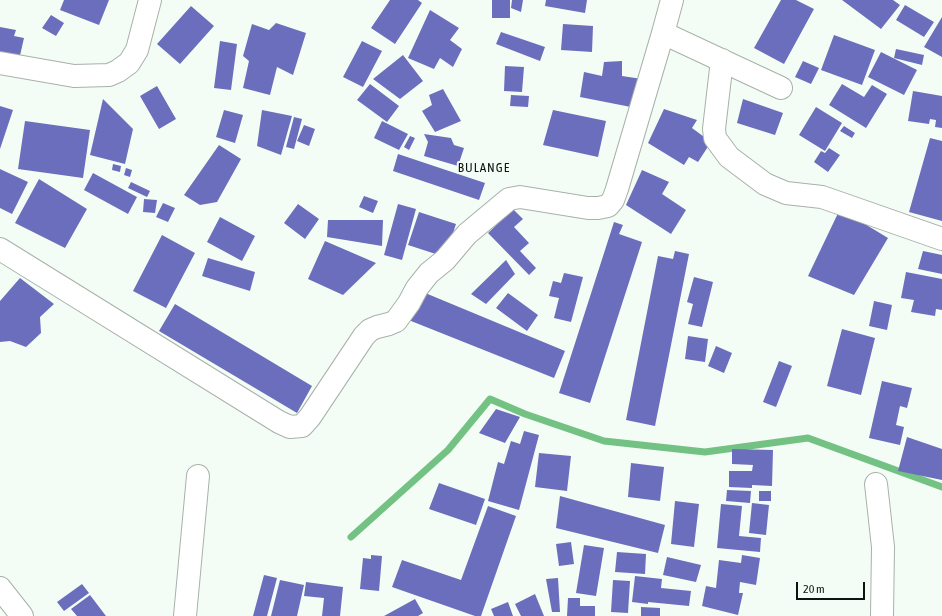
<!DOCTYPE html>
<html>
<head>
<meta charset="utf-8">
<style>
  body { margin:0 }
  #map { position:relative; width:942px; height:616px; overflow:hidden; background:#f4fdf5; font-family:"Asap Condensed",sans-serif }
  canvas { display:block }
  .scale { position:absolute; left:796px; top:582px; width:69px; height:18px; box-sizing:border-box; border:2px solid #0f1210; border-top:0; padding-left:5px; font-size:12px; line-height:14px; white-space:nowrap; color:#0f1210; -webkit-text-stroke:3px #f4fdf5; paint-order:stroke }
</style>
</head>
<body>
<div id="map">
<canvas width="942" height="616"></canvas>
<div class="scale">20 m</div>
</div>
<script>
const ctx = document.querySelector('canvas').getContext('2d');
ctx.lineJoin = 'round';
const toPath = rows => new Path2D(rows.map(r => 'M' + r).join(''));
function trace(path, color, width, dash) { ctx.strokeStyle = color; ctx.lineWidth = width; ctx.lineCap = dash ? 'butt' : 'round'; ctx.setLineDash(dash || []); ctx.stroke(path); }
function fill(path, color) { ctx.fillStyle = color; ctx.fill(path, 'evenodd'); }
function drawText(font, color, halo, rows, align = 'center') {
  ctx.font = font + ' "Asap Condensed",sans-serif'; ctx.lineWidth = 4; ctx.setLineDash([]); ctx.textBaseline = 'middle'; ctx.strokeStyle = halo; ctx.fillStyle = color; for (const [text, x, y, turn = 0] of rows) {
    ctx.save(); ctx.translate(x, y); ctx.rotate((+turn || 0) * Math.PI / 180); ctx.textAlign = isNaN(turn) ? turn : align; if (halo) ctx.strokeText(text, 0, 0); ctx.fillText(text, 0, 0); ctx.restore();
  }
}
trace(toPath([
  [351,537,448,450,490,399,525,414,604,441,705,452,808,438,942,487]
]), '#73c284', 7);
fill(toPath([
  [64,0,109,0,99,25,60,10],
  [390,0,418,0,422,3,395,44,371,28],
  [492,0,510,0,510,18,492,18],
  [512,0,523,0,521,12,511,8],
  [546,0,587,0,585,13,545,6],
  [781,0,796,0,814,9,784,64,754,48],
  [842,0,893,0,900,5,881,29],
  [905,5,934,22,924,37,896,20],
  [191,6,214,26,180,64,157,44],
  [430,10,459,28,450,40,462,49,453,67,440,58,434,69,408,58],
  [51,15,64,23,56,36,42,28],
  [942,17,942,57,924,47],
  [276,23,306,33,293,75,277,67,270,95,243,88,249,61,243,56,252,24,269,30],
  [563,24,593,26,592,52,561,50],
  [0,27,16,30,14,36,24,38,19,60,0,55],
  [501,32,545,47,540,61,496,44],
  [834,35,875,50,862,85,821,70],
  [220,41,237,44,231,90,214,88],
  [362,41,382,51,363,87,343,77],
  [896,49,924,55,922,65,894,58],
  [881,52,917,70,904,95,868,77],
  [403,55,423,81,400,99,373,79],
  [622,61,622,76,642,79,636,108,580,97,584,72,602,76,604,62],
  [803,61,819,68,811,84,795,77],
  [505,66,524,67,522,92,504,91],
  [370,84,399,106,387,122,357,100],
  [842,84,864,97,872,85,887,94,866,128,829,105],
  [157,86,176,119,159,129,140,96],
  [443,89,461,121,435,132,422,111,432,105,429,95],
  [913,91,942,96,942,128,935,127,936,120,930,119,929,124,908,121],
  [511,95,529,96,528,107,510,106],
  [103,99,133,129,125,164,90,155],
  [743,99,783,113,775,135,737,123],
  [0,106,13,110,0,149],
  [816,107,842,123,825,151,799,135],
  [664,109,697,120,692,128,711,142,698,162,689,157,684,165,648,143],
  [224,110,243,115,235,143,216,137],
  [262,110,292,116,281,155,257,146],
  [553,110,606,121,598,157,543,145],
  [294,117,302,119,294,149,286,147],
  [25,121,90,130,83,178,18,169],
  [382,121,408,134,399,150,374,138],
  [304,125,315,129,309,146,297,141],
  [844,126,855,133,852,138,840,131],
  [424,134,451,138,454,145,464,148,458,166,424,156,428,142],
  [410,136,415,138,409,150,404,147],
  [930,138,942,141,942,221,909,212],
  [219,145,241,159,217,202,200,205,184,195],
  [829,148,840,155,828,172,814,162,821,151,825,153],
  [398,154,485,183,479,200,393,171],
  [113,164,121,166,120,172,112,170],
  [126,168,132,170,130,177,124,175],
  [0,169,28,182,12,214,0,208],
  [642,170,669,182,662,194,686,210,671,234,626,205],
  [93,173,137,197,128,214,84,190],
  [39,179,87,209,65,248,15,223],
  [131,182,150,191,147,197,128,188],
  [364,196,378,201,373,213,359,207],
  [144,199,157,200,155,213,143,212],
  [163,203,175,208,168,222,156,217],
  [298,204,319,219,305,239,284,223],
  [398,204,416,209,402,260,384,255],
  [513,209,523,219,514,227,529,243,520,251,536,268,529,275,488,233],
  [840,209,888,238,854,295,808,276],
  [419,212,456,224,445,257,408,245],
  [220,217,255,236,242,261,207,242],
  [328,220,383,220,382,246,327,237],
  [614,222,623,225,619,234,642,242,590,403,559,393],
  [162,235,195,253,166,308,133,291],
  [325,241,376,263,343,295,308,279],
  [675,251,689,254,655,426,626,420,658,256,673,259],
  [923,251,942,255,942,274,918,269],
  [208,258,255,272,250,291,202,276],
  [506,260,515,274,486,304,471,294],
  [906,272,942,279,942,310,936,309,935,316,911,312,914,300,901,298],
  [564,273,583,277,571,322,554,318,559,298,549,296,553,281,561,283],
  [694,277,713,282,702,327,688,324,693,304,687,302],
  [20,278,54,304,40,317,41,333,26,347,10,341,0,342,0,301],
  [418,290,565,351,554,378,406,319],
  [508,293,538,315,527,331,496,308],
  [874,301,892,305,887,330,869,326],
  [175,304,312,386,297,413,159,331],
  [842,329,875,338,861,395,827,386],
  [688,336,708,339,705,362,685,359],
  [716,346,732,353,724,373,708,366],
  [779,361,792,366,776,407,763,402],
  [882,381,912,388,907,408,900,406,896,425,904,427,900,445,869,438],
  [496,409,520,417,505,443,479,433],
  [524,431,539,435,519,510,488,501,498,462,504,464,511,441,520,444],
  [907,437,942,449,942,480,898,471],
  [732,449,773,450,772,486,752,485,752,488,729,487,729,471,752,471,753,465,732,464],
  [539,453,571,456,567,491,535,487],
  [631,463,664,467,660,501,628,497],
  [439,483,485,499,476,525,429,509],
  [727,490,751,491,750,503,726,501],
  [759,491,771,491,771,501,759,501],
  [560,496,665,525,658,553,556,528],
  [675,501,699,504,694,547,671,544],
  [752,503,769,505,766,535,749,533],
  [721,504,742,506,739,536,761,538,760,552,717,548],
  [488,506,516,516,481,616,475,616,392,587,402,560,461,580],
  [571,542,574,564,559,566,556,544],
  [584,545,604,548,596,596,576,593],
  [617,552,646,554,645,574,615,572],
  [371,555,382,556,379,591,360,589,363,558,371,559],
  [742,555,760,558,756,585,740,582,739,593,743,593,738,615,702,606,706,586,716,588,719,560,741,563],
  [667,557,701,565,696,582,663,575],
  [264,575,277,578,267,616,253,616],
  [635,576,662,579,661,588,691,591,689,606,648,602,648,604,632,602],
  [558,578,560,612,552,612,546,579],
  [280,580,304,585,297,616,271,616],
  [613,580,630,581,628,613,611,612],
  [306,582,343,587,340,616,322,616,324,598,304,596],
  [82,584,89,593,64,611,57,602],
  [535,594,544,616,521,616,515,604],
  [90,595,106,616,77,616,71,609],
  [568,598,580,598,580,606,595,606,595,616,567,616],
  [415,599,423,613,418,616,384,616],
  [508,602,513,616,494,616,491,609],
  [641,607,660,608,660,616,641,616]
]), '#6b6ebc');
const minor = toPath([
  [672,0,663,33,781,88],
  [722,60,714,129,715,138,729,157,765,184,786,193,822,197,942,239],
  [0,63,74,76,109,75,118,71,129,63,137,50,150,0],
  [0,249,279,422,290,427,302,426,310,417,364,336,370,330,377,327,389,324,396,321,409,303,417,288,429,273,445,260,467,234,509,199,520,197,588,208,598,208,608,206,613,200,617,189,663,33],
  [876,484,883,547,882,616],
  [0,588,22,616],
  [185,616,198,476]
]);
trace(minor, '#a8b1a9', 24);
trace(minor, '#fff', 22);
ctx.letterSpacing = '1px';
drawText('13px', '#0f1210', '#f4fdf5', [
  ["BULANGE",484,168]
]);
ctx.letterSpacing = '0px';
</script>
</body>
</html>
